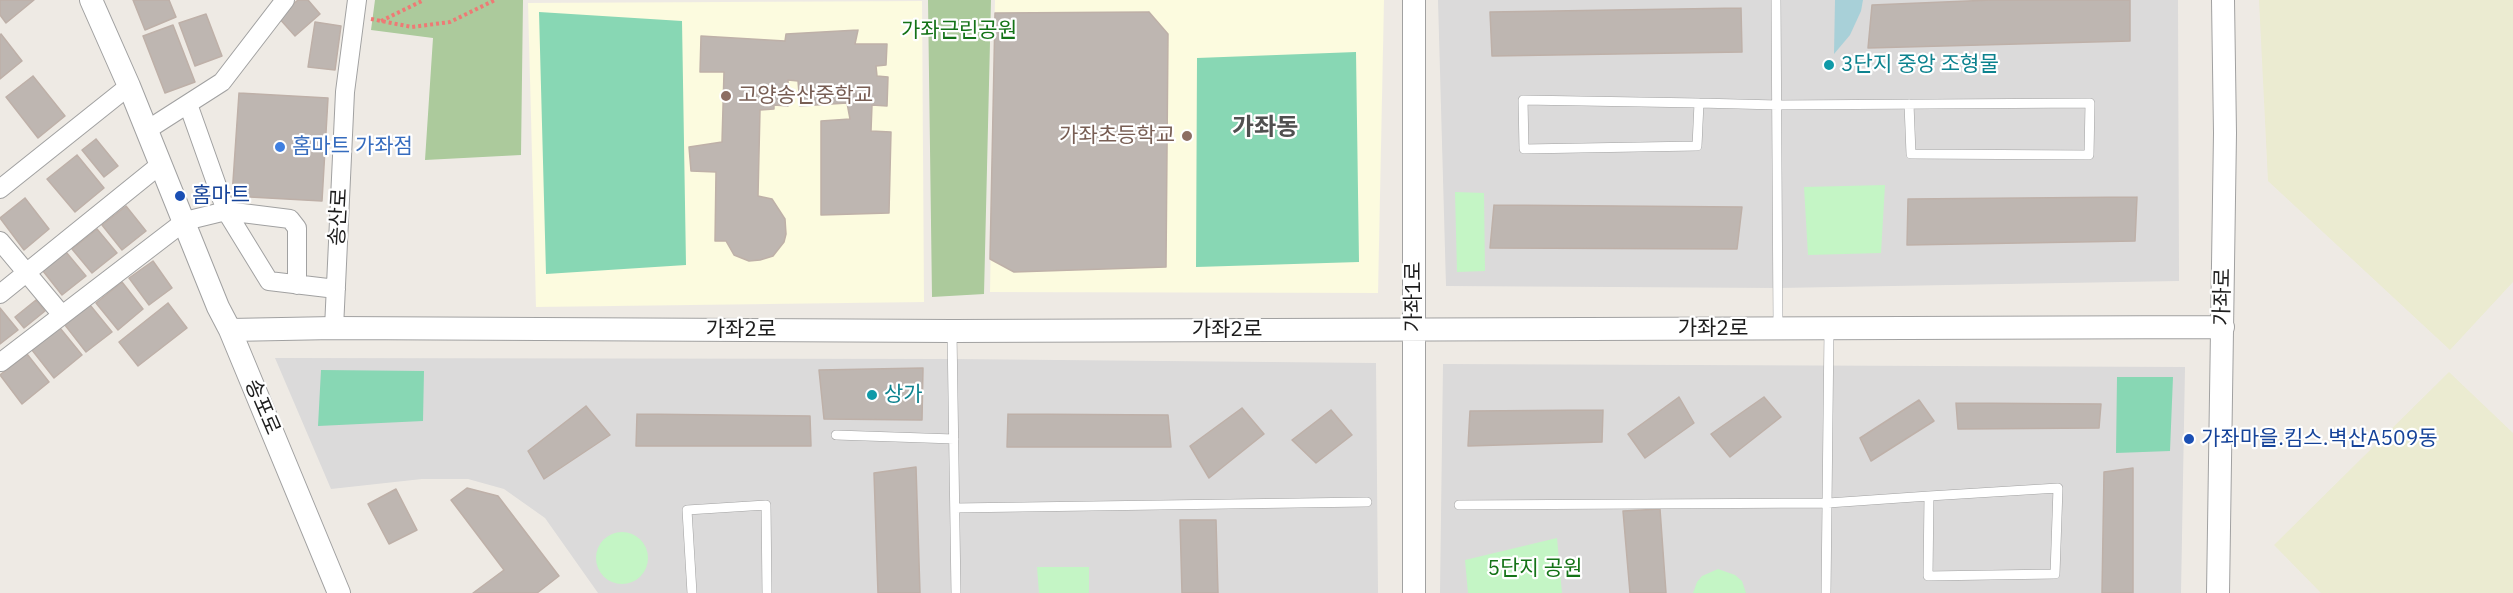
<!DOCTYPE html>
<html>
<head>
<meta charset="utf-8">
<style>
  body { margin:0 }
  canvas { display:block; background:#eeeae4 }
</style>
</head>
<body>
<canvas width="2513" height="593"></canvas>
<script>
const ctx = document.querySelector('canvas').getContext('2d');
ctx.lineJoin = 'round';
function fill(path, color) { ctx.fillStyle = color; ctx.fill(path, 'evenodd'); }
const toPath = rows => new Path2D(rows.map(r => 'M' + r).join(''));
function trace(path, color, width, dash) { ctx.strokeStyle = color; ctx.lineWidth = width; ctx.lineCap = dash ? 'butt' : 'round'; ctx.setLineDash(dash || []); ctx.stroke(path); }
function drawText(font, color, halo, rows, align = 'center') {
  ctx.font = font + ' "IBM Plex Sans","Noto Sans KR",sans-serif'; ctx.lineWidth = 4.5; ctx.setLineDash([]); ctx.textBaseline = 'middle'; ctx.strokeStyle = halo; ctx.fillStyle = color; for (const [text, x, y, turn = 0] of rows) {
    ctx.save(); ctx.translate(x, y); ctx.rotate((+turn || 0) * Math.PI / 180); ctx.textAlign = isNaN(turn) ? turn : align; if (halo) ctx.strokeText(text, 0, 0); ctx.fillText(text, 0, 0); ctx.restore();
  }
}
fill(toPath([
  [1438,0,2178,0,2179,281,1778,288,1446,286],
  [275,358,953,359,1376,363,1378,593,598,593,545,518,504,489,468,479,422,479,331,489],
  [1443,364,2185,367,2181,593,1440,593]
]), '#dbdada');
fill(toPath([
  [995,0,1384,0,1378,293,990,292],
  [922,1,924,302,536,307,528,3]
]), '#fcfbdf');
fill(toPath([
  [2259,0,2513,0,2513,282,2450,350,2268,181],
  [2449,372,2513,433,2513,593,2321,593,2274,545]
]), '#ebebd1');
fill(toPath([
  [375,0,523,0,521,155,425,160,433,38,371,30],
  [928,0,991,0,984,294,932,297]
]), '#acca9c');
fill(toPath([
  [1885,185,1881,253,1808,255,1804,187],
  [1455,192,1484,193,1485,271,1457,272],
  '596 558a26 26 0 1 1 52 0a26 26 0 1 1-52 0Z',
  [1557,538,1562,593,1468,593,1465,560],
  [1037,567,1089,567,1089,593,1039,593],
  [1718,569,1735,575,1742,581,1746,593,1693,593,1697,582,1702,576]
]), '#c4f5c5');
fill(toPath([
  [539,12,682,21,686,265,546,274],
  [1356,52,1359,262,1196,267,1197,58],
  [321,370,424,371,423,421,318,426],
  [2117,377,2173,377,2170,451,2116,453]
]), '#88d7b4');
fill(toPath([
  [1835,0,1863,0,1861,11,1850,35,1834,54]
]), '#a8d0d8');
const building = toPath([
  [0,0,34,0,6,23,0,15,0,0],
  [133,0,169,0,176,17,145,30,133,0],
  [298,0,308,0,320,14,295,36,278,17,298,0],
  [1991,0,2130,0,2130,41,1868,48,1872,5,1991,0],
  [1741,8,1742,52,1492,56,1490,12,1741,8],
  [1149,12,1168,34,1166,267,1014,272,990,259,995,13,1149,12],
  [206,14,222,56,195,66,179,23,206,14],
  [315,22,341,26,335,70,308,67,315,22],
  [173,25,195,82,165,93,143,36,173,25],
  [858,30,855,44,887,44,886,65,876,66,877,76,888,77,887,106,872,105,871,131,891,132,889,213,821,215,821,121,850,119,847,103,800,106,798,81,788,80,788,106,774,105,774,109,760,110,758,196,772,199,785,219,786,234,784,242,773,256,760,260,749,261,734,255,726,241,715,241,716,172,691,171,689,147,722,142,724,72,700,72,701,36,785,41,786,34,858,30],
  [1,34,22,61,0,79,0,35,1,34],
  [33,76,65,116,38,138,6,97,33,76],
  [239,93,328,98,322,201,232,196,239,93],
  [96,139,118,166,104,177,82,150,96,139],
  [77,155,104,188,75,212,47,179,77,155],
  [2137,197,2135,241,1907,245,1908,199,2137,197],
  [25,198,49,229,24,250,0,218,25,198],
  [1494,205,1742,207,1737,249,1490,248,1494,205],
  [126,206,146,231,122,250,102,225,126,206],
  [97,229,117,253,92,273,72,249,97,229],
  [66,252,86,276,62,295,43,271,66,252],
  [153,261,172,288,149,305,129,278,153,261],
  [122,282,143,309,118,330,96,303,122,282],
  [36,300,45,311,24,328,15,317,36,300],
  [168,303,187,328,138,366,119,342,168,303],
  [90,305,112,332,86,352,65,325,90,305],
  [0,308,18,330,0,344,0,308],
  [60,328,82,355,54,378,32,350,60,328],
  [27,354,49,382,22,404,0,375,27,354],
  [923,368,922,420,824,419,819,370,923,368],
  [1679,397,1694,423,1645,458,1628,434,1679,397],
  [1764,397,1781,417,1730,457,1711,434,1764,397],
  [1919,400,1934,421,1871,461,1860,438,1919,400],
  [1956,403,2101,404,2099,428,1958,429,1956,403],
  [586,406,610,435,544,479,528,451,586,406],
  [1242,408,1264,434,1209,478,1190,446,1242,408],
  [1331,410,1352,435,1316,463,1292,440,1331,410],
  [1603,410,1602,442,1468,446,1470,411,1603,410],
  [637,414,810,416,811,446,636,446,637,414],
  [1008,414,1168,415,1171,447,1007,447,1008,414],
  [916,467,920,593,878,593,874,473,916,467],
  [2133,468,2133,593,2102,593,2104,472,2133,468],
  [467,488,498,496,559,576,537,593,473,593,504,570,451,500,467,488],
  [396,489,417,530,389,544,368,504,396,489],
  [1660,509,1666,593,1630,593,1623,511,1660,509],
  [1180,520,1216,520,1218,593,1182,593,1180,520]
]);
fill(building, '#beb6b1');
trace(building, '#beb0a8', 1.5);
const service = toPath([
  [1776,0,1778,328],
  [1699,103,1697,146,1524,149,1523,100,1699,103,1777,105,2090,103,2089,155,1911,154,1909,104],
  [952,331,956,593],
  [836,435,954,439],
  [1459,505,1828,503,1929,496,2058,488,2055,574,1928,576,1929,496],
  [955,508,1367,502],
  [692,593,687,510,766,505,767,593],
  [1826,593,1829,328]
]);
const minor = toPath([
  [188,104,226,211,269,281,336,289],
  [147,130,222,82,285,0],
  [0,189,129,86],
  [0,241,62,315],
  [0,294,161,164],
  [334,328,345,92,357,0],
  [1,362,185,221,226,211,290,219,297,228,297,285]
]);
const tertiary = toPath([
  [91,0,129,86,218,307,230,330,339,593],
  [230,330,334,328,952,331,2223,327],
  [1414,593,1414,0],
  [2218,593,2225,133,2223,0]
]);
trace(service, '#a1a1a1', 10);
trace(minor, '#a1a1a1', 20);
trace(tertiary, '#a1a1a1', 24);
trace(toPath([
  [371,19,412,27,450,22,495,0],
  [381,21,424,0]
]), '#ee7a75', 4, [3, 3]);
trace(service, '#fff', 9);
trace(minor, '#fff', 18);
trace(tertiary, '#fff', 22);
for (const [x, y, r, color] of [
  [1829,65,6,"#0f9aa8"],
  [726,96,6,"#8d6e63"],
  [1187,136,6,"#8d6e63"],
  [280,147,6,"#3f7fe0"],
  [180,196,6,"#1a4fb4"],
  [872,395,6,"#0f9aa8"],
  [2189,439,6,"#1a4fb4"]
]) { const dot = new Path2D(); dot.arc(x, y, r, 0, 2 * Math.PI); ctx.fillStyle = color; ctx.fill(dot); trace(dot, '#fff', 2); }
drawText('21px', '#147317', '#fff', [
  ["가좌근린공원",959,31],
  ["5단지 공원",1535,569]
]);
drawText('21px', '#0d838f', '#fff', [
  ["3단지 중앙 조형물",1841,65],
  ["상가",884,395]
], 'left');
drawText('21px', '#785e54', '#fff', [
  ["고양송산중학교",738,96],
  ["가좌초등학교",1175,136,"right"]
], 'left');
drawText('21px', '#366cbe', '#fff', [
  ["홈마트 가좌점",292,147]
], 'left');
drawText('21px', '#164399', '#fff', [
  ["홈마트",192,196],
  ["가좌마을.킴스.벽산A509동",2201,439]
], 'left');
drawText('21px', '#1d1d1d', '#fff', [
  ["송산로",339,217,-87],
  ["가좌1로",1414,297,-90],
  ["가좌로",2223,297,-89],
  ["가좌2로",1713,329],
  ["가좌2로",741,330],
  ["가좌2로",1227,330],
  ["송포로",262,407,67]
]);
drawText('bold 24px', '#505050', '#fff', [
  ["가좌동",1265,128]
]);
</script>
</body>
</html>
